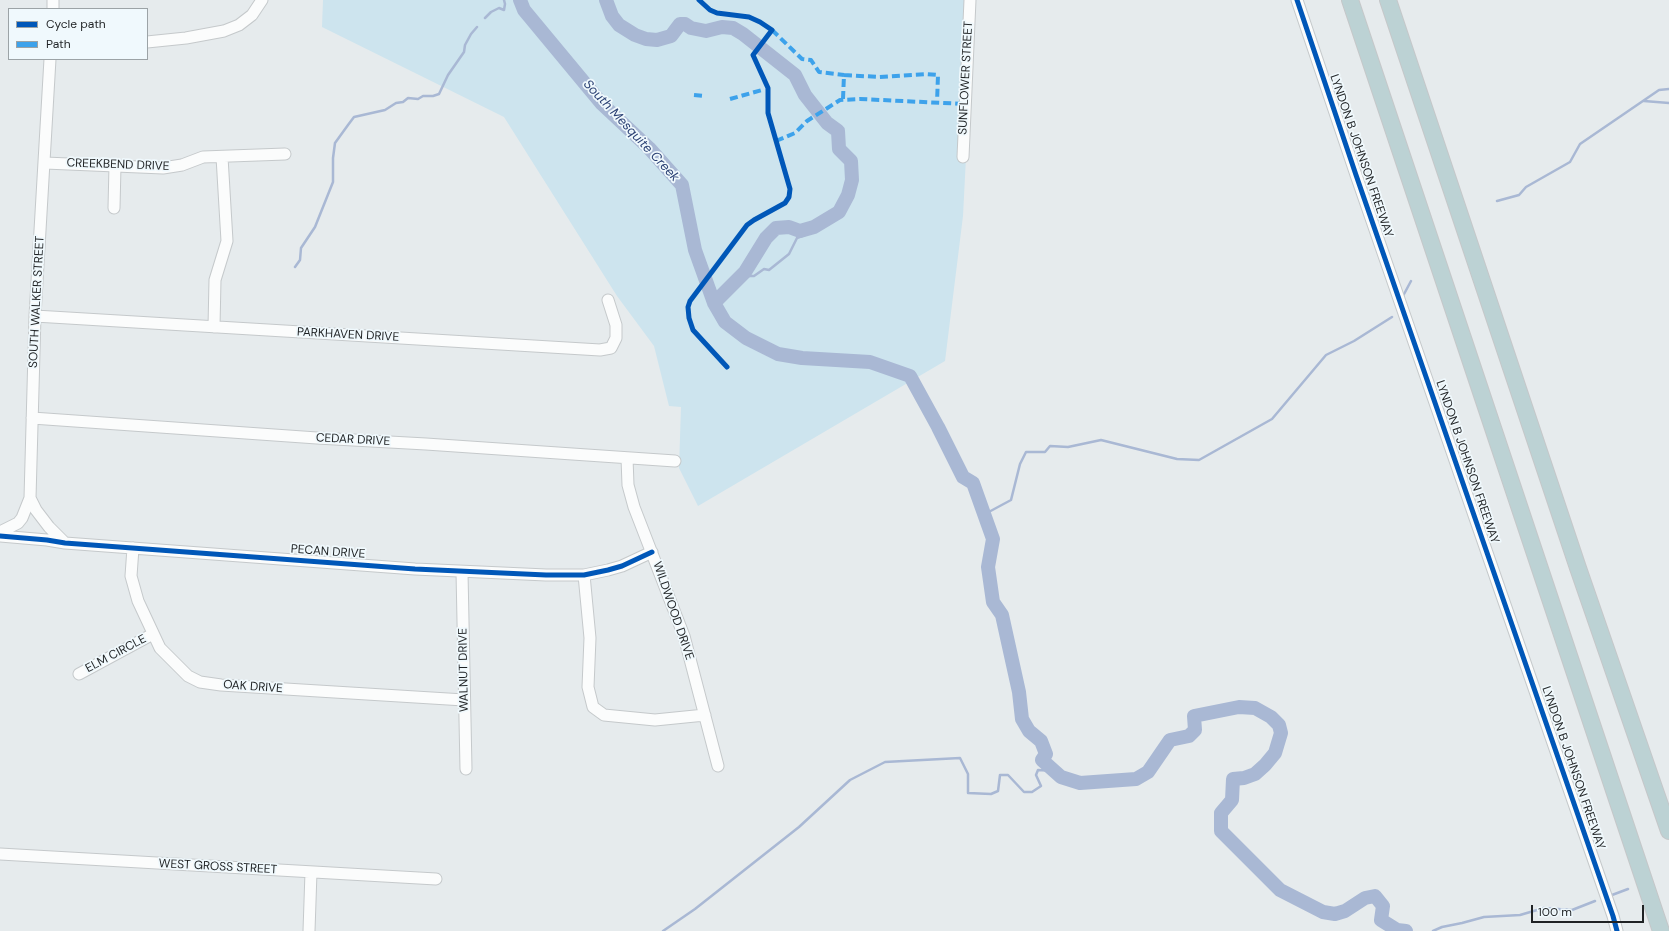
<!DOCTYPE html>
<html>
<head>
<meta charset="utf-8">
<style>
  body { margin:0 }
  #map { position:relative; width:1669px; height:931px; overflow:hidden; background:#e6ebed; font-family:"DM Sans",sans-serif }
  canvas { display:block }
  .legend { position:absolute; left:8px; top:8px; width:140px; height:52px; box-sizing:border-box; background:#f0f9fd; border:1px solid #9ca3a6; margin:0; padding:5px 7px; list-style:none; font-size:12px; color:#1f2224 }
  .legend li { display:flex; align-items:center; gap:8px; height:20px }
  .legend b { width:20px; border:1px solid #9ca3a6 }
  .scale { position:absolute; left:1531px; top:905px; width:113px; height:18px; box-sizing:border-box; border:2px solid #1f2224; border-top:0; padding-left:5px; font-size:12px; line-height:14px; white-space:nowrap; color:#1f2224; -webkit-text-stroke:3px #f0f9fd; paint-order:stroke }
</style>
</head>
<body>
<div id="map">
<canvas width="1669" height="931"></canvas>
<ul class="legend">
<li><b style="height:5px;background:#0057b8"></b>Cycle path</li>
<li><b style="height:5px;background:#3da2eb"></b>Path</li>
</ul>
<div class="scale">100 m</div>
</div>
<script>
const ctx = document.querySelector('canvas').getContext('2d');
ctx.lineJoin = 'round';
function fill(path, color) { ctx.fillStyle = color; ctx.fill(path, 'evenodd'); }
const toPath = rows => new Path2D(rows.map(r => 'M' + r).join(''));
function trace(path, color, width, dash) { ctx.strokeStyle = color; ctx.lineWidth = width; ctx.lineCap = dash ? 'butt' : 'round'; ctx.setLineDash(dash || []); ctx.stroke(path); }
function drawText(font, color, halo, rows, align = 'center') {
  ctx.font = font + ' "DM Sans",sans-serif'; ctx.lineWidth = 3.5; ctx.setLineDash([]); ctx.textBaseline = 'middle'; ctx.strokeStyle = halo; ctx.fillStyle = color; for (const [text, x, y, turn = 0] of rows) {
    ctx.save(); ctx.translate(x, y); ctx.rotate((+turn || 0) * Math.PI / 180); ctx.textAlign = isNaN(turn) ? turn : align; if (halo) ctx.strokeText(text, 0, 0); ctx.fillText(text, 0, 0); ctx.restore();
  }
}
fill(toPath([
  [323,0,974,0,963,216,945,361,698,506,679,468,681,407,669,406,654,346,617,296,504,117,322,27]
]), '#cde4ee');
trace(toPath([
  [485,18,491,12,499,8,504,10,505,4,504,0],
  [1644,101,1669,103],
  [1497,201,1519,195,1526,187,1570,162,1580,144,1659,90,1669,89],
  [295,267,300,260,301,248,315,227,333,182,333,158,335,143,348,125,354,117,385,110,396,103,403,102,408,98,418,99,423,96,433,96,439,94,448,75,464,52,465,45,471,34,477,27],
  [741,276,754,276,764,269,769,270,789,254,797,238,805,235,810,228],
  [1403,296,1411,281],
  [985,514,1011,500,1020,464,1026,452,1045,452,1050,446,1068,447,1101,440,1177,459,1199,460,1272,419,1326,355,1354,341,1392,317],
  [1612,895,1628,889],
  [663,931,695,909,799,827,850,780,885,762,960,758,968,774,968,793,991,794,998,791,1000,775,1008,775,1024,792,1032,792,1041,786,1036,775,1038,770,1054,771],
  [1433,931,1442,927,1462,923,1484,917,1520,915,1544,908,1572,910,1595,901]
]), '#a9b8d4', 2.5);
trace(toPath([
  [520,0,524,10,602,104,649,148,682,185,695,250,714,303,725,322,746,338,778,354,802,358,870,362,910,376,938,427,963,477,973,483,993,539,988,567,993,602,1002,615,1019,692,1022,719,1029,731,1041,741,1046,754,1042,760,1061,777,1080,783,1136,779,1148,772,1170,740,1189,736,1195,730,1194,716,1239,707,1255,708,1271,717,1279,725,1281,733,1275,753,1265,765,1255,774,1244,778,1233,779,1232,800,1221,813,1221,831,1280,890,1323,912,1335,914,1345,911,1365,898,1375,896,1383,906,1381,920,1397,930,1406,931],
  [606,0,612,16,619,25,635,35,646,39,657,40,671,36,680,24,685,24,691,28,706,31,722,27,733,28,743,34,795,75,805,95,827,123,838,131,839,149,851,161,852,180,848,195,839,212,814,227,800,231,789,227,776,228,766,238,745,272,714,303]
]), '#a9b8d4', 14);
const minor = toPath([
  [1297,0,1356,175,1613,916,1617,931],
  [53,9,53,0],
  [147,42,186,38,224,31,239,25,252,15,262,0],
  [963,157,970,0],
  [45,163,163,168,182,165,203,157,285,154],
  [114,208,115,166],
  [35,316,600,350,611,348,616,338,616,325,608,300],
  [214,327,215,280,227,241,222,157],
  [32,418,317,438,426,444,675,461],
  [627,458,628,485,634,507,684,636,718,766],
  [30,498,36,510,49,527,65,543],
  [0,532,18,523,22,518,30,498,35,316,50,59],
  [0,536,47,540,65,543,415,569,546,575,584,575,608,570,622,566,652,552],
  [133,548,131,576,138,601,160,648,188,676,200,682,221,685,464,700],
  [462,572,466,769],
  [584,575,590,638,588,687,593,707,604,715,655,720,705,715],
  [79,674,153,634],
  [0,854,436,879],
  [309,931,311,872]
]);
const highway = toPath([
  [1350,0,1661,931],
  [1388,0,1578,568,1669,831]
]);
trace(minor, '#c5c9cb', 13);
trace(highway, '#c5c7c9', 18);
trace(minor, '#fbfcfc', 11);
trace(highway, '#bcd2d4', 16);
trace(toPath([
  [772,30,802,59,811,60,819,72,844,75],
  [694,95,705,96],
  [730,99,762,90],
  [843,99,844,75,879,77,926,74,938,75,937,103],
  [776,141,795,133,807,121,840,100,860,99,965,104]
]), '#3da2eb', 4, [8, 4]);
trace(toPath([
  [699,0,710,10,717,13,749,17,760,22,772,30,753,55,768,88,768,113,790,189,789,197,785,203,754,220,747,225,690,301,688,307,689,318,693,330,727,367],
  [1297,0,1356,175,1613,916,1617,931],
  [0,536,47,540,65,543,415,569,546,575,584,575,608,570,622,566,652,552]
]), '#0057b8', 5);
drawText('12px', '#1f2224', '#f0f9fd', [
  ["SUNFLOWER STREET",966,78,-87],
  ["LYNDON B JOHNSON FREEWAY",1361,156,71],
  ["CREEKBEND DRIVE",118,165,2],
  ["SOUTH WALKER STREET",37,302,-87],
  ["PARKHAVEN DRIVE",348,335,3],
  ["CEDAR DRIVE",353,440,3],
  ["LYNDON B JOHNSON FREEWAY",1467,462,71],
  ["PECAN DRIVE",328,552,4],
  ["WILDWOOD DRIVE",673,611,71],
  ["ELM CIRCLE",116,654,-28],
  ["WALNUT DRIVE",464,670,-91],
  ["OAK DRIVE",253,687,4],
  ["LYNDON B JOHNSON FREEWAY",1573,768,71],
  ["WEST GROSS STREET",218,867,3]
]);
drawText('italic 13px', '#2b4174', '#f0f9fd', [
  ["South Mesquite Creek",631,131,47]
]);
</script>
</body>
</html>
